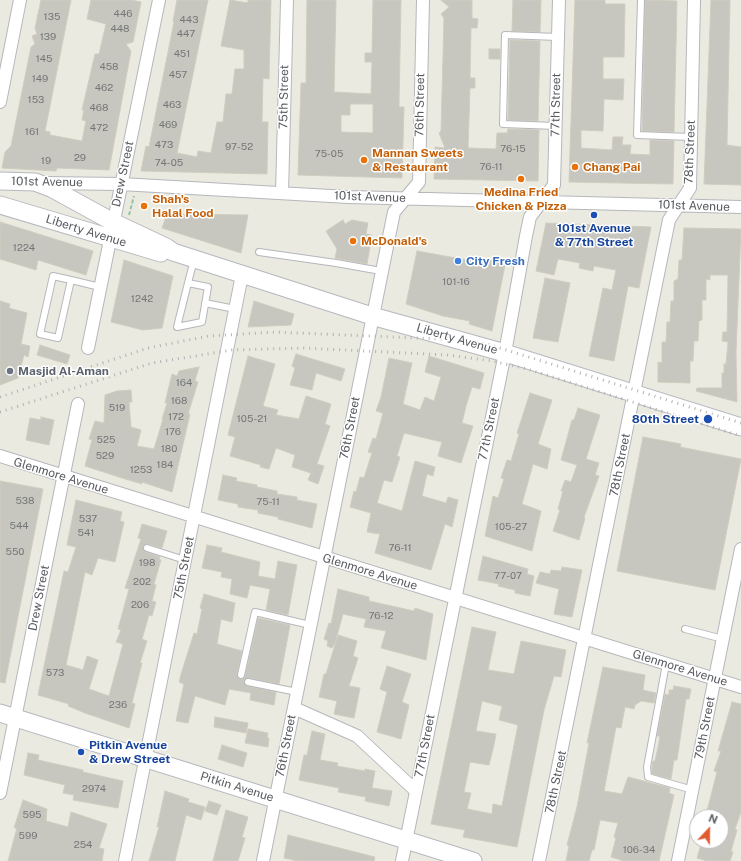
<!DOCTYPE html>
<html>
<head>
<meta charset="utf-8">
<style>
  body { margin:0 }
  #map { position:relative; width:741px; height:861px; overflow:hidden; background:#ebeae0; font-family:"Public Sans",sans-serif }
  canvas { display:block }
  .north { position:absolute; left:689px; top:809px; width:40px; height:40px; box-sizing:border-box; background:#fff; border:1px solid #bcbdbf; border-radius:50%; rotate:22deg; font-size:11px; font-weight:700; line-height:16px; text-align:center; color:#585b60 }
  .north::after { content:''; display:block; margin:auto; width:14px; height:18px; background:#e15a30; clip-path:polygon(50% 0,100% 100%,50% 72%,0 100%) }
</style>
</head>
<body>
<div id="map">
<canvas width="741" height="861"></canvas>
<div class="north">N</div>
</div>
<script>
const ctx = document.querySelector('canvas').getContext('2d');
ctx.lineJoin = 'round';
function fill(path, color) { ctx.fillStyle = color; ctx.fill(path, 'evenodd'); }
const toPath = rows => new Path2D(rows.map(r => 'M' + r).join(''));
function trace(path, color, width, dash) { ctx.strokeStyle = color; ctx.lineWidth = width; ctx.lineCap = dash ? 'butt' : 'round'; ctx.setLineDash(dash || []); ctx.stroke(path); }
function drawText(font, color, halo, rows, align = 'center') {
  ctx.font = font + ' "Public Sans",sans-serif'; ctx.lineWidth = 3; ctx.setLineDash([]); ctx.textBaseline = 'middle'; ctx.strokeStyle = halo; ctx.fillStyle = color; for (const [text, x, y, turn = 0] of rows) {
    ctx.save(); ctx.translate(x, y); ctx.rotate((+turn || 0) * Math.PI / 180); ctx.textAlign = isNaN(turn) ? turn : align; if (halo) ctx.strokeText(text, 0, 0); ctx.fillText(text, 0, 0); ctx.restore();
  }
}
const building = toPath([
  [41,0,71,0,45,131,50,132,50,135,82,141,86,121,82,120,84,110,82,110,95,54,99,54,106,24,87,19,91,0,131,0,141,2,133,42,126,44,131,51,109,170,57,168,56,171,2,168,5,152,11,146,31,47,35,44,32,36,37,34,35,28,41,0],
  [177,0,208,0,177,153,197,157,198,151,211,153,217,122,223,122,226,94,232,94,235,69,244,69,244,50,221,46,230,0,248,3,248,0,271,0,269,79,263,78,262,122,268,122,267,174,141,171,146,146,149,147,174,22,173,21,177,0],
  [307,0,336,0,334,92,371,94,372,62,365,62,365,53,372,53,373,0,401,0,399,105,399,107,404,107,402,178,298,175,301,83,306,83,307,0],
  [350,104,373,104,373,133,341,132,341,115,350,115,350,104],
  [441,0,472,0,472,18,478,19,477,28,471,28,470,78,475,78,475,88,470,88,468,148,496,149,497,133,507,133,508,129,539,130,538,181,434,179,435,147,445,148,439,133,441,131,444,18,441,14,449,7,441,0],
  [513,0,541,0,540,32,512,31,513,0],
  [575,0,605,0,605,4,625,4,624,57,603,57,603,79,624,79,623,100,604,99,603,131,581,130,581,148,612,150,613,137,623,137,622,145,631,145,630,154,650,155,650,140,674,141,673,184,569,182,575,0],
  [645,0,677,1,674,132,642,131,645,0],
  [711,0,730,0,727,145,741,147,741,185,704,184,711,0],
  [510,40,540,41,538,121,508,120,510,40],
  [489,49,500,49,500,59,489,59,489,49],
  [167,214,248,215,241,253,162,228,167,214],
  [343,220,345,224,352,220,368,223,366,234,372,235,367,264,335,258,337,249,326,231,343,220],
  [0,222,93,251,86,275,38,260,36,270,0,259,0,222],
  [546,223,651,227,639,288,628,286,614,361,589,356,603,288,612,290,616,270,594,266,593,271,579,268,580,263,558,259,554,275,536,271,546,223],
  [684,228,741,229,736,352,737,402,696,391,697,388,722,388,722,373,724,373,724,364,726,364,728,342,722,341,723,332,727,332,728,275,710,275,710,280,706,279,706,300,702,300,702,320,699,321,698,341,694,341,693,361,690,361,690,383,658,382,658,362,662,363,662,342,666,342,667,322,670,322,671,301,674,301,674,281,678,279,679,260,682,260,684,228],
  [417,251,467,260,506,260,492,331,469,324,470,321,443,316,406,304,417,251],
  [124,260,173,276,162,328,143,330,111,322,124,260],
  [545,278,570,283,558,342,533,338,545,278],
  [0,301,10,304,9,308,27,313,21,344,30,346,28,357,24,355,18,378,0,385,0,301],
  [254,301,294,314,291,325,248,327,254,301],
  [40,345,70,355,67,364,37,355,40,345],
  [296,354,345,369,341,381,316,373,312,390,290,385,295,368,292,366,296,354],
  [248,356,275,364,263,406,278,410,276,415,299,419,306,396,331,404,325,424,330,426,317,464,324,466,318,484,308,480,311,473,292,467,295,455,276,448,269,469,260,467,261,465,230,456,235,437,228,435,248,356],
  [429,356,484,373,480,389,472,387,466,406,462,423,473,426,461,463,438,456,442,442,404,433,397,456,400,457,392,482,384,480,377,503,402,511,415,461,435,467,433,476,427,474,422,496,446,503,448,497,458,500,452,527,445,524,431,570,375,553,380,534,367,532,371,513,350,507,354,491,356,492,360,477,364,478,372,453,368,452,373,438,376,439,383,413,376,411,381,397,389,358,412,363,403,404,420,410,425,397,434,401,441,377,425,372,429,356],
  [199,367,195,381,198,382,188,414,190,414,172,492,142,482,142,484,122,478,85,466,92,440,89,439,95,421,104,423,105,395,117,391,131,390,132,402,129,402,131,427,141,430,137,446,154,449,163,419,162,419,167,403,165,403,172,374,177,376,179,371,199,367],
  [530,393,552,400,538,444,551,449,547,469,533,464,522,504,541,511,532,551,485,536,493,496,498,498,504,479,501,478,507,460,511,461,519,434,517,433,530,393],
  [578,408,600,415,586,459,599,463,595,475,599,476,584,517,585,518,579,540,553,531,560,510,558,509,563,491,561,491,565,480,571,482,577,465,561,460,572,420,574,420,578,408],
  [41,417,54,420,49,445,26,440,30,418,41,420,41,417],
  [643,437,681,444,680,447,741,459,715,590,617,571,643,437],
  [223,475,237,478,236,481,257,485,257,487,277,491,277,494,297,497,297,500,317,504,312,528,278,519,278,517,258,513,258,510,238,507,238,504,218,500,223,475],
  [0,481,43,489,5,683,0,682,0,481],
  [76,500,122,512,120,521,124,522,115,562,98,558,92,575,85,572,66,665,83,670,87,656,98,660,89,689,109,696,123,644,116,642,121,630,118,629,129,589,125,588,141,539,138,538,142,524,167,531,162,548,148,544,143,547,144,551,160,557,159,559,161,560,154,584,156,585,152,601,156,602,152,616,149,615,142,639,147,641,140,663,142,663,132,703,135,704,129,728,85,713,68,706,69,704,38,695,64,571,68,572,76,547,67,545,76,500],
  [207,545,222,548,221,552,260,562,258,576,275,579,278,561,297,565,288,615,266,610,270,589,250,585,247,598,230,594,232,579,221,577,222,572,202,568,207,545],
  [483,556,528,569,527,574,534,576,530,596,515,593,515,590,498,586,499,584,478,580,483,556],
  [562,567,582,570,572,617,554,614,559,589,536,583,540,572,550,574,551,570,561,571,562,567],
  [338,589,369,597,369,601,414,611,415,608,433,614,426,660,381,648,386,631,364,627,366,619,343,614,335,643,332,648,327,646,328,641,324,639,329,623,331,624,338,589],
  [204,594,235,603,232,622,221,619,217,644,242,651,237,674,240,679,243,679,245,676,258,618,290,625,279,684,249,678,244,681,247,686,276,692,274,705,250,700,251,693,229,689,225,705,195,696,188,723,176,721,184,684,179,682,182,671,194,633,197,634,202,609,200,608,204,594],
  [472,627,496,632,488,670,514,674,521,641,566,650,561,677,554,676,544,710,517,847,463,837,465,830,431,824,472,627],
  [482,701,502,706,499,720,518,725,502,806,493,804,492,814,467,809,471,793,464,792,470,762,489,765,494,745,496,734,476,731,482,701],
  [338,635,357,641,353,656,358,658,349,686,360,688,354,718,334,714,337,701,319,697,324,674,326,674,338,635],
  [387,666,411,674,402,702,409,705,401,739,377,732,387,692,380,689,387,666],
  [603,667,645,675,643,690,656,693,654,703,641,701,635,705,634,709,625,707,621,728,616,727,604,791,622,794,628,777,670,788,669,793,674,795,659,861,624,861,611,857,616,838,614,837,618,823,600,820,594,850,592,850,589,861,566,861,569,846,567,845,577,807,589,743,587,743,603,667],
  [674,686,691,689,689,699,686,699,677,760,674,760,671,779,652,774,652,767,653,761,655,761,658,747,660,736,657,736,665,694,669,695,669,690,673,690,674,686],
  [732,702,741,704,741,812,735,829,737,830,731,851,733,852,730,861,707,861,697,858,702,841,721,841,721,817,706,815,717,772,714,771,721,751,718,751,732,702],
  [215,717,248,723,246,733,214,727,215,717],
  [248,729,268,733,267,738,269,738,268,747,245,743,248,729],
  [312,731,325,734,320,760,338,763,337,766,365,771,365,769,375,771,372,788,392,791,389,806,365,801,366,797,338,792,339,788,299,780,304,755,307,755,312,731],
  [222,745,247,753,243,767,218,759,222,745],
  [28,753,39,755,38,760,83,770,83,772,123,781,118,808,73,800,74,795,63,793,65,785,24,775,28,753],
  [165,791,189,799,188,802,205,807,201,820,186,815,175,861,149,861,159,827,157,827,165,791],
  [23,800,47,809,46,821,68,827,71,812,107,824,99,848,104,849,102,861,8,861,17,828,14,828,23,800],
  [209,801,221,805,217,815,205,811,209,801],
  [226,810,248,817,242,837,245,838,238,861,213,861,226,810],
  [288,835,375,857,374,861,298,861,284,858,288,835]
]);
fill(building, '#c8c7bf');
trace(building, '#cfcdbe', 1);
const lane = toPath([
  [641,0,637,135,691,137],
  [556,126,503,124,505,35,558,37],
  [259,252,336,263,381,271],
  [71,280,58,338,40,334,53,276,71,280,100,287],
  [188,283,208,287,202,322,177,327,190,275,194,260],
  [205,303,235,309],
  [147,548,185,560],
  [685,629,723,639],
  [666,664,647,767,648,777,693,790],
  [241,675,255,612,310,625],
  [248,682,297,692]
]);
const street = toPath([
  [0,102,20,0],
  [45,183,121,184,348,197,741,207],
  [282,193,287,0],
  [88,348,159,0],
  [0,456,741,687],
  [294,708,357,736,416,791],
  [0,793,78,404],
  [125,861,242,275],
  [263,861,394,212,419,182,423,0],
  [402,861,505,353,526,236,530,217,554,185,559,0],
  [539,861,669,220,690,188,694,0],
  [678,861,741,549]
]);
const secondary = toPath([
  [0,181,35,182,51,188,113,222,166,247,173,252,372,316,505,353,741,427],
  [0,205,161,253],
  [0,713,473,861]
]);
trace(lane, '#b5b7bc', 8);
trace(street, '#b5b7bc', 14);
trace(secondary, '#b5b8be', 19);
trace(toPath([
  [129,215,134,196]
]), '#96c3aa', 2, [4, 2]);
trace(lane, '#fff', 6);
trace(street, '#fff', 12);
trace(secondary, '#fff', 17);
trace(toPath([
  [0,397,148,348,209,336,276,332,464,340,487,344,741,423],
  [0,412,152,363,232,350,303,348,448,355,492,361,527,369,741,436]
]), '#b1b2b2', 3, [1, 5]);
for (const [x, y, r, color] of [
  [364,160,4,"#e8710a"],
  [575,167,4,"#e8710a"],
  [521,179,4,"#e8710a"],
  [144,206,4,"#e8710a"],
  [594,215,4,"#1a4fb4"],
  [353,241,4,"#e8710a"],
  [458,261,4,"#3f7fe0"],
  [10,371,4,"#6b7280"],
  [708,419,5,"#1a4fb4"],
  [81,752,4,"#1a4fb4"]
]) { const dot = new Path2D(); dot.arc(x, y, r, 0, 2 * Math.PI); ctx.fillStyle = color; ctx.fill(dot); trace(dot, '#fff', 1.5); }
drawText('10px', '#747678', null, [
  ["446",123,14],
  ["135",52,17],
  ["443",189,20],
  ["448",120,29],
  ["447",186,34],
  ["139",48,37],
  ["451",182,54],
  ["145",44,59],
  ["458",109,67],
  ["457",178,75],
  ["149",40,79],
  ["462",104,88],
  ["153",36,100],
  ["463",172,105],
  ["468",99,108],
  ["469",168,125],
  ["472",99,128],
  ["161",32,132],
  ["473",164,145],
  ["97-52",239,147],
  ["76-15",513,149],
  ["75-05",329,154],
  ["29",80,158],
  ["19",46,161],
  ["74-05",169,163],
  ["76-11",491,167],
  ["1224",24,248],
  ["101-16",456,282],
  ["1242",142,299],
  ["164",184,383],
  ["168",179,401],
  ["519",117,408],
  ["172",176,417],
  ["105-21",252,419],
  ["176",173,432],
  ["525",106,440],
  ["180",169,449],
  ["529",105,456],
  ["184",165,465],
  ["1253",141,470],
  ["538",25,501],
  ["75-11",268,502],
  ["537",88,519],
  ["544",19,526],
  ["105-27",511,527],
  ["541",86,533],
  ["76-11",400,548],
  ["550",15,552],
  ["198",147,563],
  ["77-07",508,576],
  ["202",142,582],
  ["206",140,605],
  ["76-12",381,616],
  ["573",55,673],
  ["236",118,705],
  ["2974",94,789],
  ["595",32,815],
  ["599",28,836],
  ["254",83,845],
  ["106-34",639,850]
]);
drawText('12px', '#585b60', '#fff', [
  ["75th Street",284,97,-89],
  ["76th Street",420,105,-89],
  ["77th Street",556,105,-89],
  ["78th Street",690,152,-88],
  ["Drew Street",123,174,-78],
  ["101st Avenue",47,182,1],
  ["101st Avenue",370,197,2],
  ["101st Avenue",694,206,2],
  ["Liberty Avenue",86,231,17],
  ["Liberty Avenue",457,339,16],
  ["76th Street",350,428,-79],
  ["77th Street",489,429,-78],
  ["78th Street",620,465,-79],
  ["Glenmore Avenue",61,476,17],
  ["75th Street",184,568,-79],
  ["Glenmore Avenue",370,572,17],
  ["Drew Street",39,598,-79],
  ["Glenmore Avenue",680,668,17],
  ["79th Street",705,728,-79],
  ["76th Street",286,746,-79],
  ["77th Street",425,746,-79],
  ["78th Street",556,782,-78],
  ["Pitkin Avenue",237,787,17]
]);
drawText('bold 12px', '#c56008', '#fff', [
  ["Mannan Sweets",372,153],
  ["& Restaurant",372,167],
  ["Chang Pai",583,167],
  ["Medina Fried",521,192,"center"],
  ["Chicken & Pizza",521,206,"center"],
  ["Shah's",152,199],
  ["Halal Food",152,213],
  ["McDonald's",361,241]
], 'left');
drawText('bold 12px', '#164399', '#fff', [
  ["101st Avenue",594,228],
  ["& 77th Street",594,242],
  ["80th Street",699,419,"right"],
  ["Pitkin Avenue",89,745,"left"],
  ["& Drew Street",89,759,"left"]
]);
drawText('bold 12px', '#366cbe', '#fff', [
  ["City Fresh",466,261]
], 'left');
drawText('bold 12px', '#5b616d', '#fff', [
  ["Masjid Al-Aman",18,371]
], 'left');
</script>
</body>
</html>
